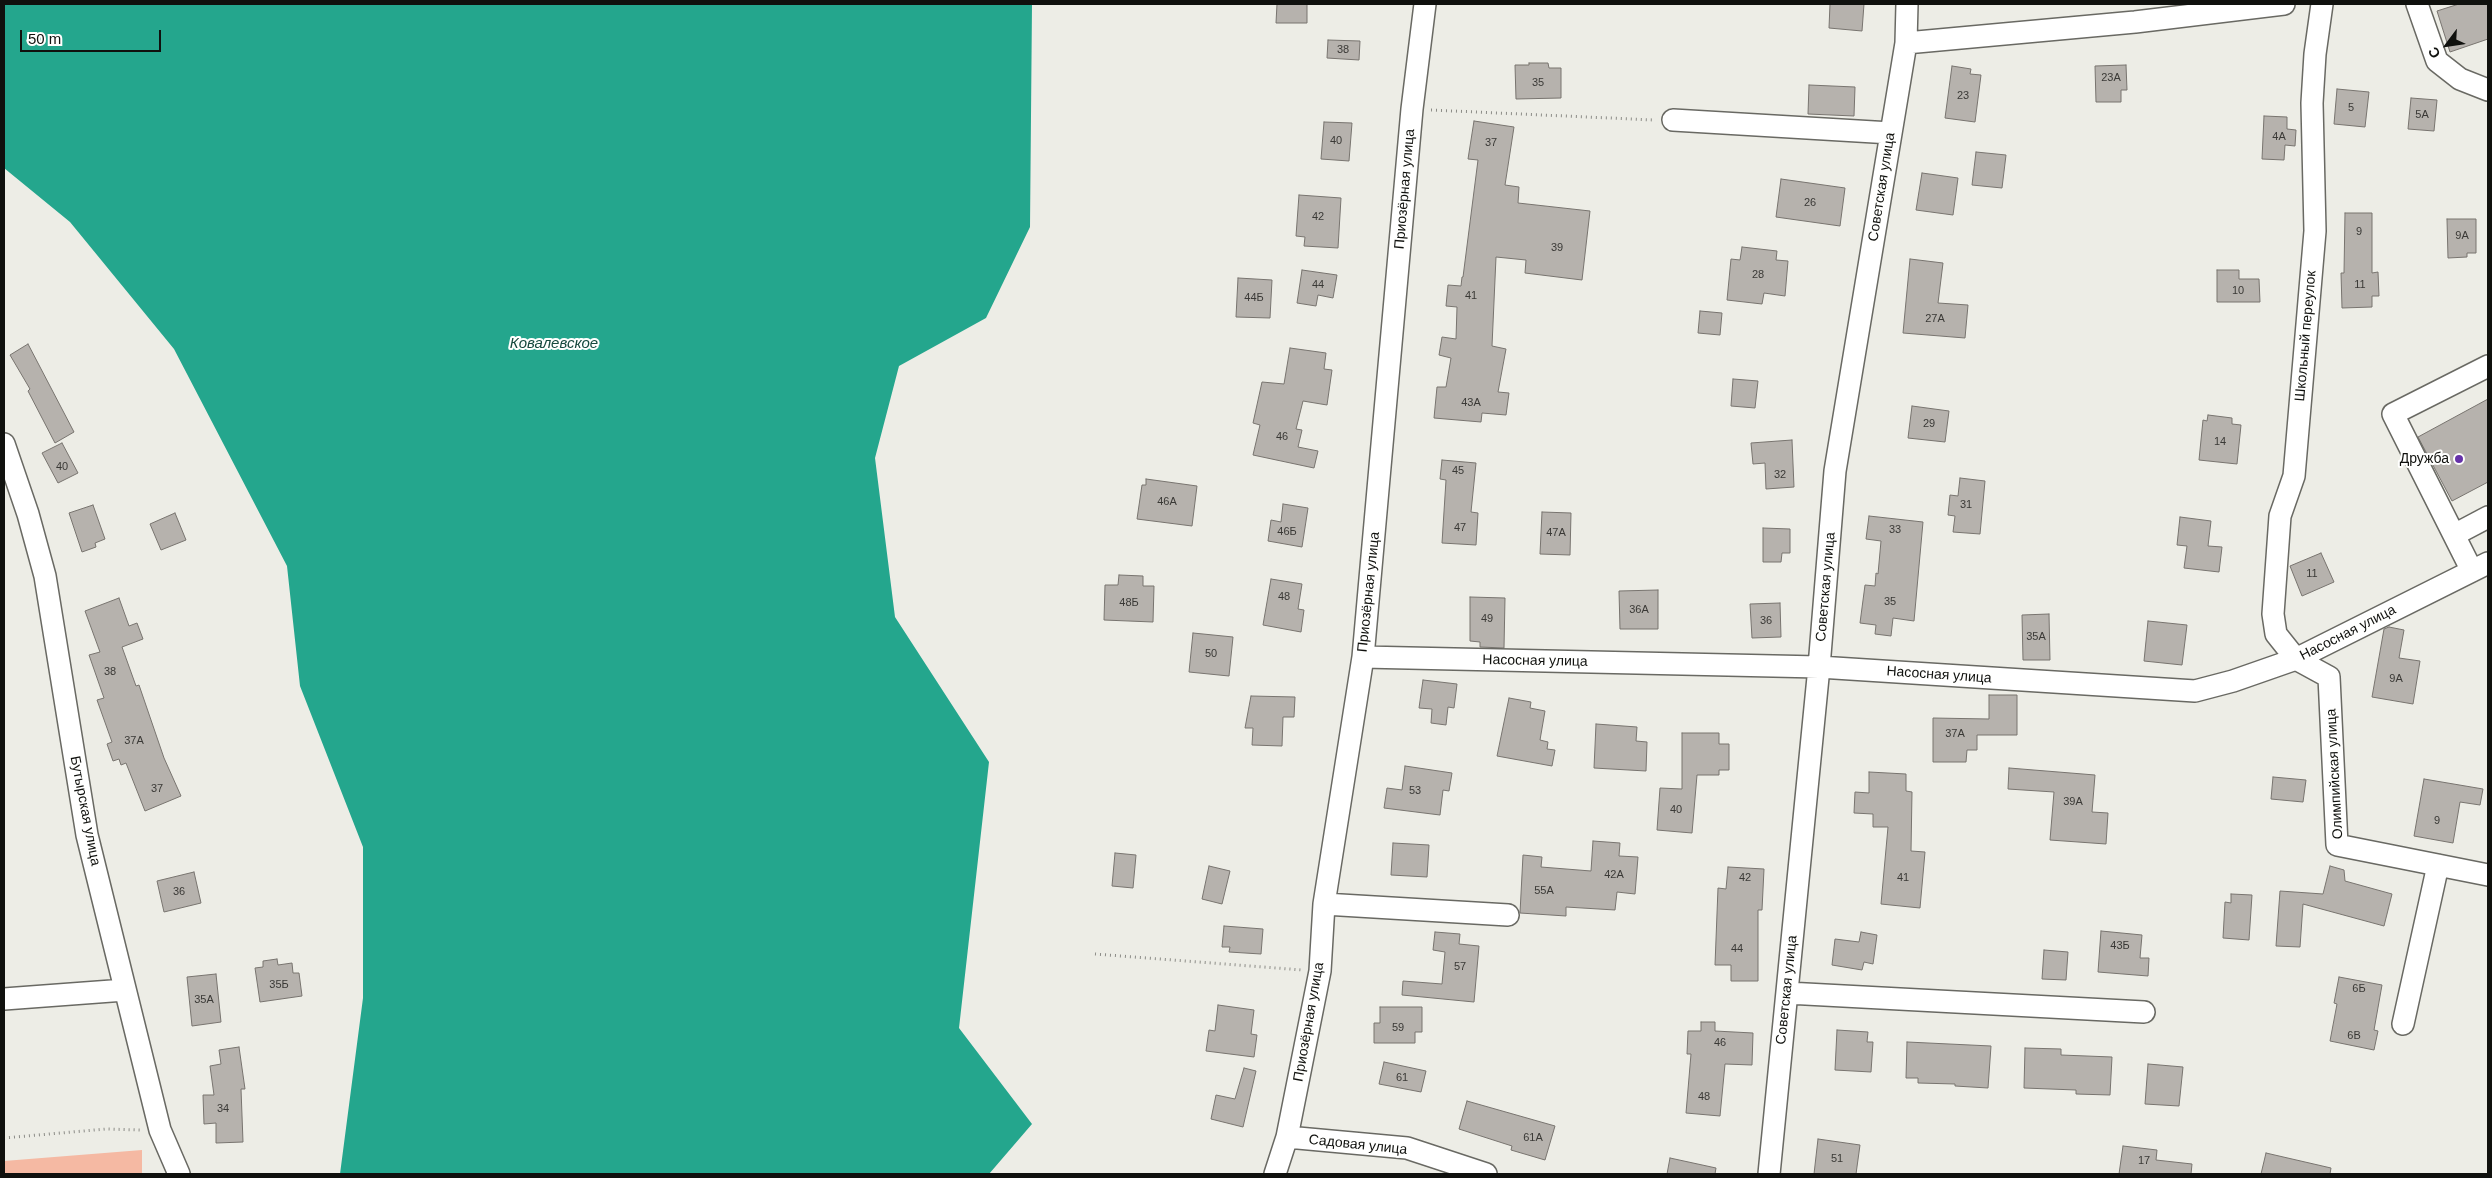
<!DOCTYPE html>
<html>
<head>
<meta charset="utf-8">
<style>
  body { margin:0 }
  #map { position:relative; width:2492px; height:1178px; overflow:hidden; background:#edede6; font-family:Arial,sans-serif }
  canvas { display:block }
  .frame { position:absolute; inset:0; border:5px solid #10110e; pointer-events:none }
  .north { position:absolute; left:2422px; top:20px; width:50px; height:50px; -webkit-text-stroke:4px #fffffe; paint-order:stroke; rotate:239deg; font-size:14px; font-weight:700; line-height:20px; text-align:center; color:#10110e }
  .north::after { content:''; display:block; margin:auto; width:18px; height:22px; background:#10110e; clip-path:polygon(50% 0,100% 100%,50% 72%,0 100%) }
  .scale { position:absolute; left:20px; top:30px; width:141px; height:22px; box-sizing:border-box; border:2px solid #10110e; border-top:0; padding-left:6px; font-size:15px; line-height:18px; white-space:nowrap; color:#10110e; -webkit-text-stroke:4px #fffffe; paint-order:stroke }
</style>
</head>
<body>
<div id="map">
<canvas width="2492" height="1178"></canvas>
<div class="frame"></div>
<div class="north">С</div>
<div class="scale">50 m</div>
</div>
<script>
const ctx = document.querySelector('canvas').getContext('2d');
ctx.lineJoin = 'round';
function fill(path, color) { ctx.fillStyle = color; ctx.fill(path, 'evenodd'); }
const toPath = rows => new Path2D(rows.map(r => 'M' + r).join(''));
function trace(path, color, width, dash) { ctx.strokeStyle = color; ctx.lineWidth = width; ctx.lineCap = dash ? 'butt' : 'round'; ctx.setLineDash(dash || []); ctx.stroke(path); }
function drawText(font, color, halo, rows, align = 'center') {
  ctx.font = font + ' Arial,sans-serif'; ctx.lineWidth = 4; ctx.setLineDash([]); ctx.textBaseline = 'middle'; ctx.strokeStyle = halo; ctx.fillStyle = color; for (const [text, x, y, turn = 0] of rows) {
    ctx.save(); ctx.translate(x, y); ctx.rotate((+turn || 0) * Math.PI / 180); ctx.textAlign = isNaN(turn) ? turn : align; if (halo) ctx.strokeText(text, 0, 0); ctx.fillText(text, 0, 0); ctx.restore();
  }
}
fill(toPath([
  [142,1150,142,1174,4,1174,4,1161]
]), '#f5b9a3');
fill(toPath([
  [4,4,1032,4,1030,227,986,318,899,366,875,458,895,617,989,762,959,1028,1032,1124,989,1174,340,1174,363,998,363,847,300,686,287,566,174,349,70,222,4,168]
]), '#24a68d');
const building = toPath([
  [1277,4,1307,4,1307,23,1276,23,1277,4],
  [1830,4,1864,4,1862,31,1829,28,1830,4],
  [2459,4,2488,4,2488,39,2450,52,2437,11,2459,4],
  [1328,40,1360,41,1359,60,1327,58,1328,40],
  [1529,63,1548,63,1549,68,1561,68,1561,98,1516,99,1515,65,1529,65,1529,63],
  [2126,65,2127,90,2121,90,2121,102,2096,102,2095,66,2126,65],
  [1952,66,1971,69,1970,74,1981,75,1975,122,1945,118,1952,66],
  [1809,85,1855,87,1854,116,1808,114,1809,85],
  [2337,89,2369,92,2365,127,2334,124,2337,89],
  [2411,98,2437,100,2434,131,2408,129,2411,98],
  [2264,116,2287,117,2287,129,2296,130,2295,146,2285,145,2284,160,2262,159,2264,116],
  [1474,121,1514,127,1505,185,1519,187,1518,203,1590,211,1582,280,1525,273,1526,260,1496,257,1492,346,1506,349,1498,392,1509,393,1506,415,1482,413,1481,422,1434,418,1437,387,1446,387,1451,358,1439,355,1442,337,1456,339,1457,307,1446,306,1448,285,1461,286,1462,277,1463,277,1478,160,1468,159,1474,121],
  [1324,122,1352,123,1349,161,1321,159,1324,122],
  [1976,152,2006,155,2002,188,1972,185,1976,152],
  [1922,173,1958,178,1953,215,1916,210,1922,173],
  [1781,179,1845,188,1840,226,1776,217,1781,179],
  [1299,195,1341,198,1338,248,1304,246,1305,237,1296,236,1299,195],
  [2345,213,2372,213,2372,273,2378,272,2379,296,2372,296,2372,307,2342,308,2341,273,2344,273,2345,213],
  [2447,219,2476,219,2476,253,2467,253,2467,257,2448,258,2447,219],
  [1742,247,1777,251,1776,260,1788,261,1785,296,1764,293,1762,304,1727,300,1731,259,1740,260,1742,247],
  [1910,259,1943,263,1938,303,1968,305,1965,338,1903,333,1910,259],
  [1302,270,1337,275,1333,298,1318,295,1316,306,1297,303,1302,270],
  [2217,270,2239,270,2239,279,2259,279,2260,302,2217,302,2217,270],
  [1238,278,1272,280,1270,318,1236,317,1238,278],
  [1700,311,1722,313,1720,335,1698,333,1700,311],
  [28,344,74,432,55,443,28,391,30,389,10,355,28,344],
  [1290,348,1326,353,1324,369,1332,370,1327,405,1303,401,1296,429,1302,430,1298,447,1318,451,1314,468,1253,455,1260,425,1253,423,1262,382,1284,384,1290,348],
  [1733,379,1758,381,1755,408,1731,406,1733,379],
  [2488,399,2488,482,2452,501,2418,437,2488,399],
  [1912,406,1949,411,1945,442,1908,438,1912,406],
  [2208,415,2232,418,2232,424,2241,425,2237,464,2199,460,2203,420,2207,421,2208,415],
  [1792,440,1794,487,1766,489,1765,463,1753,464,1751,443,1792,440],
  [62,443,78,473,58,483,42,453,62,443],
  [1442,460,1476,463,1471,512,1478,513,1476,545,1442,543,1446,480,1440,479,1442,460],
  [1960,478,1985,481,1980,534,1953,532,1955,516,1948,515,1950,495,1958,496,1960,478],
  [1146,479,1197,486,1192,526,1137,519,1142,485,1146,485,1146,479],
  [1283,504,1308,508,1302,547,1268,541,1271,520,1281,522,1283,504],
  [93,505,105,539,95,543,96,547,82,552,69,513,93,505],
  [1542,512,1571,513,1570,555,1540,554,1542,512],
  [175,513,186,540,161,550,150,524,175,513],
  [1869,516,1923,522,1914,621,1893,618,1891,636,1875,634,1876,625,1860,623,1865,585,1875,586,1876,573,1878,574,1881,541,1866,539,1869,516],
  [2180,517,2211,521,2208,546,2222,547,2219,572,2184,568,2187,546,2177,545,2180,517],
  [1763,528,1790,529,1790,553,1782,553,1781,562,1763,562,1763,528],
  [2321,553,2334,582,2302,596,2290,566,2321,553],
  [1119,575,1143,576,1143,586,1154,586,1153,622,1104,620,1105,585,1118,585,1119,575],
  [1271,579,1302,584,1298,609,1304,610,1301,632,1263,625,1271,579],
  [1658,590,1658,629,1620,629,1619,591,1658,590],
  [1470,597,1505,598,1504,648,1480,647,1480,642,1470,641,1470,597],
  [119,598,129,626,137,623,143,639,122,647,136,686,139,685,164,758,181,796,145,811,126,763,121,765,119,759,113,761,107,744,112,742,97,700,104,698,89,655,100,652,85,611,119,598],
  [1780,603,1781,637,1752,638,1750,604,1780,603],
  [2049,614,2050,660,2023,660,2022,615,2049,614],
  [2148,621,2187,625,2182,665,2144,661,2148,621],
  [2389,627,2404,630,2399,658,2420,661,2413,704,2372,697,2384,629,2389,627],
  [1193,633,1233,637,1229,676,1189,672,1193,633],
  [1423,680,1457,684,1454,708,1448,707,1446,725,1431,723,1432,709,1419,708,1423,680],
  [1989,695,2017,695,2017,735,1977,735,1977,750,1967,750,1966,762,1933,762,1933,718,1989,719,1989,695],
  [1251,696,1295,697,1294,717,1283,717,1282,746,1252,745,1253,728,1245,728,1251,696],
  [1509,698,1531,702,1530,708,1545,711,1540,740,1548,742,1547,749,1555,750,1552,766,1497,756,1509,698],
  [1596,724,1637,727,1636,741,1647,742,1646,771,1594,768,1596,724],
  [1682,733,1719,733,1719,744,1729,744,1729,770,1719,770,1719,775,1697,775,1692,833,1657,830,1660,788,1682,789,1682,733],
  [1405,766,1452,773,1449,791,1443,790,1440,815,1384,808,1387,788,1402,790,1405,766],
  [2009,768,2095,775,2092,812,2108,813,2106,844,2050,840,2054,792,2008,789,2009,768],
  [1869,772,1906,774,1906,791,1912,792,1911,851,1925,852,1920,908,1881,904,1888,827,1873,827,1873,814,1854,813,1855,792,1869,793,1869,772],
  [2273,777,2306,780,2303,802,2271,799,2273,777],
  [2424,779,2483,789,2480,805,2460,802,2453,843,2414,836,2424,779],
  [1593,841,1620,843,1619,856,1638,857,1635,894,1617,892,1615,910,1566,907,1566,916,1520,913,1523,855,1542,857,1541,867,1591,871,1593,841],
  [1393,843,1429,845,1427,877,1391,875,1393,843],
  [1115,853,1136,855,1133,888,1112,886,1115,853],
  [1209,866,1230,871,1222,904,1202,899,1209,866],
  [2330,866,2344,870,2345,881,2392,894,2384,926,2303,904,2300,947,2276,946,2280,891,2323,894,2330,866],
  [1728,867,1764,869,1762,910,1758,910,1758,981,1731,981,1731,965,1715,965,1718,888,1726,889,1728,867],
  [194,872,201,903,164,912,157,881,194,872],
  [2231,894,2252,895,2249,940,2223,938,2225,902,2231,903,2231,894],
  [1224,926,1263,929,1261,954,1229,952,1230,947,1222,947,1224,926],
  [2101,931,2142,935,2140,958,2149,958,2148,976,2098,972,2101,931],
  [1435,932,1460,934,1459,944,1479,946,1474,1002,1402,995,1403,981,1442,984,1445,952,1433,950,1435,932],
  [1861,932,1877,935,1873,964,1864,962,1862,970,1832,965,1835,939,1859,942,1861,932],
  [2044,950,2068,952,2066,980,2042,979,2044,950],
  [277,959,278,965,292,963,293,973,299,973,302,996,260,1002,255,968,263,967,263,961,277,959],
  [216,974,221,1022,192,1026,187,977,216,974],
  [2339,977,2382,985,2374,1030,2378,1031,2374,1050,2330,1041,2337,1004,2334,1003,2339,977],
  [1218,1005,1254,1010,1251,1034,1257,1035,1254,1057,1206,1051,1209,1030,1215,1031,1218,1005],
  [1380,1007,1422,1007,1422,1032,1415,1032,1415,1043,1374,1043,1374,1023,1380,1023,1380,1007],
  [1701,1022,1715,1022,1715,1031,1753,1033,1752,1065,1725,1064,1720,1116,1686,1113,1691,1054,1687,1054,1688,1031,1701,1031,1701,1022],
  [1837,1030,1868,1032,1867,1042,1873,1042,1871,1072,1835,1070,1837,1030],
  [1907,1042,1991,1046,1988,1088,1955,1086,1955,1084,1918,1083,1918,1078,1906,1078,1907,1042],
  [239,1047,245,1089,241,1089,243,1142,216,1143,216,1123,204,1124,203,1095,214,1095,210,1066,221,1064,219,1050,239,1047],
  [2025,1048,2061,1049,2061,1055,2112,1057,2110,1095,2076,1094,2076,1090,2024,1088,2025,1048],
  [1384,1062,1426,1071,1421,1092,1379,1084,1384,1062],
  [2148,1064,2183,1067,2179,1106,2145,1104,2148,1064],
  [1244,1068,1256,1071,1243,1127,1211,1119,1216,1095,1235,1099,1244,1068],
  [1467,1101,1555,1126,1545,1160,1511,1150,1512,1146,1459,1129,1467,1101],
  [1818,1139,1860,1145,1856,1174,1814,1174,1818,1139],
  [2123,1146,2157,1150,2156,1160,2192,1164,2191,1174,2119,1174,2123,1146],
  [2266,1153,2331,1168,2330,1174,2261,1174,2266,1153],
  [1670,1158,1716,1168,1715,1174,1667,1174,1670,1158]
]);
fill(building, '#b6b2ad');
trace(building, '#78746f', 1);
const minor = toPath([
  [2322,4,2315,54,2312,103,2315,231,2294,476,2280,516,2273,614,2276,634,2296,659,2329,677,2337,845,2488,875],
  [2417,4,2437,61,2460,79,2488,90],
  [1906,43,2135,22,2284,4],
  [1673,120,1891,133],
  [4,444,28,514,45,576,87,835,160,1130,179,1174],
  [2454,535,2488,517],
  [2472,571,2393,414,2488,366],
  [1363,657,1819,667,2195,691,2233,681,2296,659,2488,563],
  [1324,904,1508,915],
  [1787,993,2144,1012],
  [4,999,125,990],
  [2403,1024,2438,865],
  [1287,1137,1407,1148,1486,1174],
  [1275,1174,1287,1137,1320,971,1324,904,1363,657,1412,109,1425,4],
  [1769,1174,1819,667,1835,471,1906,43,1907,4]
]);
trace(minor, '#696963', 24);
trace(toPath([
  [1431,110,1654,120],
  [1095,954,1302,970],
  [4,1138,106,1129,140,1130]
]), '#8b8b86', 3, [1, 4]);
trace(minor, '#fff', 21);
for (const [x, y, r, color] of [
  [2459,459,5,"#6632a9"]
]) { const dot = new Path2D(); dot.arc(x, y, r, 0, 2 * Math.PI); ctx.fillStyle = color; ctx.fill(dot); trace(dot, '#fffffe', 2); }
drawText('11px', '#3a3936', null, [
  ["38",1343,50],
  ["23А",2111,78],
  ["35",1538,83],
  ["23",1963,96],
  ["5",2351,108],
  ["5А",2422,115],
  ["4А",2279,137],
  ["40",1336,141],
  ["37",1491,143],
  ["26",1810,203],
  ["42",1318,217],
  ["9",2359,232],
  ["9А",2462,236],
  ["39",1557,248],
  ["28",1758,275],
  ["44",1318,285],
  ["11",2360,285],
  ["10",2238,291],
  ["41",1471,296],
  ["44Б",1254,298],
  ["27А",1935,319],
  ["43А",1471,403],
  ["29",1929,424],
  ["46",1282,437],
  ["14",2220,442],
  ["40",62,467],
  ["45",1458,471],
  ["32",1780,475],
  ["46А",1167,502],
  ["31",1966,505],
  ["47",1460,528],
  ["33",1895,530],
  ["46Б",1287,532],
  ["47А",1556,533],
  ["11",2312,574],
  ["48",1284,597],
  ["35",1890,602],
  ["48Б",1129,603],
  ["36А",1639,610],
  ["49",1487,619],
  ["36",1766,621],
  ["35А",2036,637],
  ["50",1211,654],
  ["38",110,672],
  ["9А",2396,679],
  ["37А",1955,734],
  ["37А",134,741],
  ["37",157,789],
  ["53",1415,791],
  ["39А",2073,802],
  ["40",1676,810],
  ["9",2437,821],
  ["42А",1614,875],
  ["42",1745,878],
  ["41",1903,878],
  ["55А",1544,891],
  ["36",179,892],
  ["43Б",2120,946],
  ["44",1737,949],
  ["57",1460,967],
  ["35Б",279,985],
  ["6Б",2359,989],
  ["35А",204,1000],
  ["59",1398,1028],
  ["6В",2354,1036],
  ["46",1720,1043],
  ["61",1402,1078],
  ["48",1704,1097],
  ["34",223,1109],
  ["61А",1533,1138],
  ["51",1837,1159],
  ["17",2144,1161]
]);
drawText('14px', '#10110e', '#fffffe', [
  ["Советская улица",1882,187,-81],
  ["Приозёрная улица",1405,189,-85],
  ["Школьный переулок",2306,336,-85],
  ["Советская улица",1826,587,-85],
  ["Приозёрная улица",1369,592,-84],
  ["Насосная улица",2348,633,-27],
  ["Насосная улица",1535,661,1],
  ["Насосная улица",1939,675,4],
  ["Олимпийская улица",2335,774,-93],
  ["Бутырская улица",85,811,79],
  ["Советская улица",1787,990,-84],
  ["Приозёрная улица",1309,1022,-80],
  ["Садовая улица",1358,1145,6]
]);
drawText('14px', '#10110e', '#fffffe', [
  ["Дружба",2449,459]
], 'right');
drawText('italic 15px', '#16493e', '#fffffe', [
  ["Ковалевское",554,344]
]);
</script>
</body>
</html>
